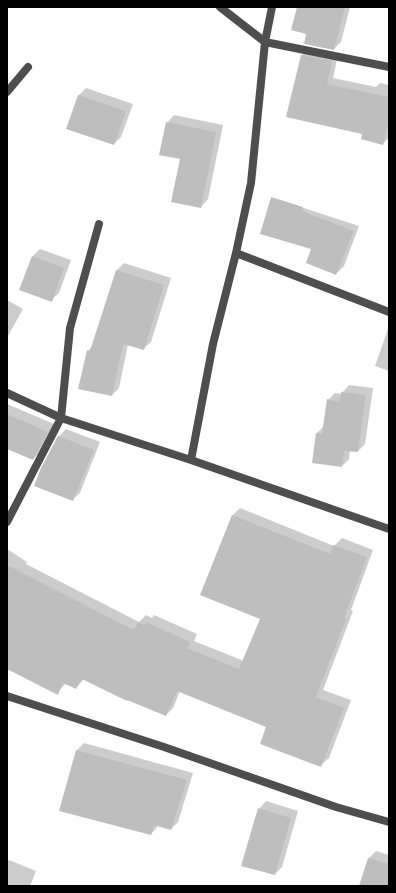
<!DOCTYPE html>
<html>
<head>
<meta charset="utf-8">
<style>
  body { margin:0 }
  #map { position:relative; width:396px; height:893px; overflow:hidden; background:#fff; font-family:Jost,sans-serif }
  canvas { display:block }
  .frame { position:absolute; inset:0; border:8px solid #000; pointer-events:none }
</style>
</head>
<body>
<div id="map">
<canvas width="396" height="893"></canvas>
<div class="frame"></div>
</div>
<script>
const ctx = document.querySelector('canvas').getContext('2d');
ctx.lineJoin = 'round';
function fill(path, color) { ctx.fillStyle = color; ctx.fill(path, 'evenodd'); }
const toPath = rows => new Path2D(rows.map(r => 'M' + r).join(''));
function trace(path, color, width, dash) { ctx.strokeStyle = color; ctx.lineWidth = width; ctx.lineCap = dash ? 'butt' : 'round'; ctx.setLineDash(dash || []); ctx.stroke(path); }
fill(toPath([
  [298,7,350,7,341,42,334,49,307,33],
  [308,49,338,55,333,78,376,87,380,83,389,85,389,137,383,144,363,133,302,55],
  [86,88,133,104,121,137,114,144,67,128,79,95],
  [174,115,223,125,208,199,201,207,167,123],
  [276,199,359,226,344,266,336,274,312,249],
  [40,249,71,260,59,293,51,300,32,257],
  [124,263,171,278,151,342,143,349,128,344,119,388,112,395,88,351,93,345,117,270],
  [7,300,23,309,7,338],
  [389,326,389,371,375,366],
  [349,385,373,388,365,444,358,451,350,450,349,459,342,466,317,433,324,426,328,400,335,393,341,394],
  [7,404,54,424,40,452,33,459,7,448],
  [66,429,100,442,80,493,72,500,59,436],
  [240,508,334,546,342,538,373,550,351,610,353,611,323,690,351,700,329,758,321,765,268,727,180,691,173,708,166,715,84,679,76,688,66,683,57,693,7,662,7,549,27,562,26,564,139,622,146,615,152,618,154,615,197,634,194,641,244,661,261,618,201,595,233,515],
  [84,743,193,773,178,822,171,829,159,825,151,834,77,750],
  [266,801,298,811,282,867,275,874,259,809],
  [376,851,389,855,389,886,361,886,369,858],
  [9,860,36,871,30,886,7,886,7,862]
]), '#0003');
fill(toPath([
  [297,7,345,7,334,50,304,44,306,34,291,30],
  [301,55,332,61,327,84,389,97,389,120,383,145,361,139,362,134,286,117],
  [78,95,126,111,114,145,66,129],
  [166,122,216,132,201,208,171,202,180,159,159,155],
  [271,197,303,207,302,211,354,231,336,275,306,263,311,249,260,234],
  [32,256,64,268,52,302,19,290],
  [116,270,164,285,144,350,123,344,112,396,78,389,87,350,90,351],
  [341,392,366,395,358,452,344,451,342,467,312,463,316,433,322,434,327,399,339,402],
  [7,414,48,432,33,460,7,449],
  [58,436,94,450,73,501,34,486,41,468],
  [232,515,330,554,333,545,367,557,344,618,346,619,316,697,344,708,321,767,260,744,266,727,177,691,166,716,127,700,127,701,82,679,76,689,63,683,58,695,7,669,7,565,134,630,138,622,144,625,146,622,190,642,187,648,239,669,260,619,200,595],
  [76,750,187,780,171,830,154,825,151,835,59,811],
  [258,808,291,818,275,875,241,866],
  [368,858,389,864,389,886,359,886]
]), '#bebebe');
trace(toPath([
  [220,7,265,42,389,67],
  [7,92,28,67],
  [236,253,389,312],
  [7,393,61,418,191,460,389,529],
  [191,460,213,344,236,253,251,183,265,42,272,7],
  [7,522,61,418,70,328,99,224],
  [7,696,164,747,336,807,389,822]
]), '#4e4e4e', 8);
</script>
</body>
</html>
